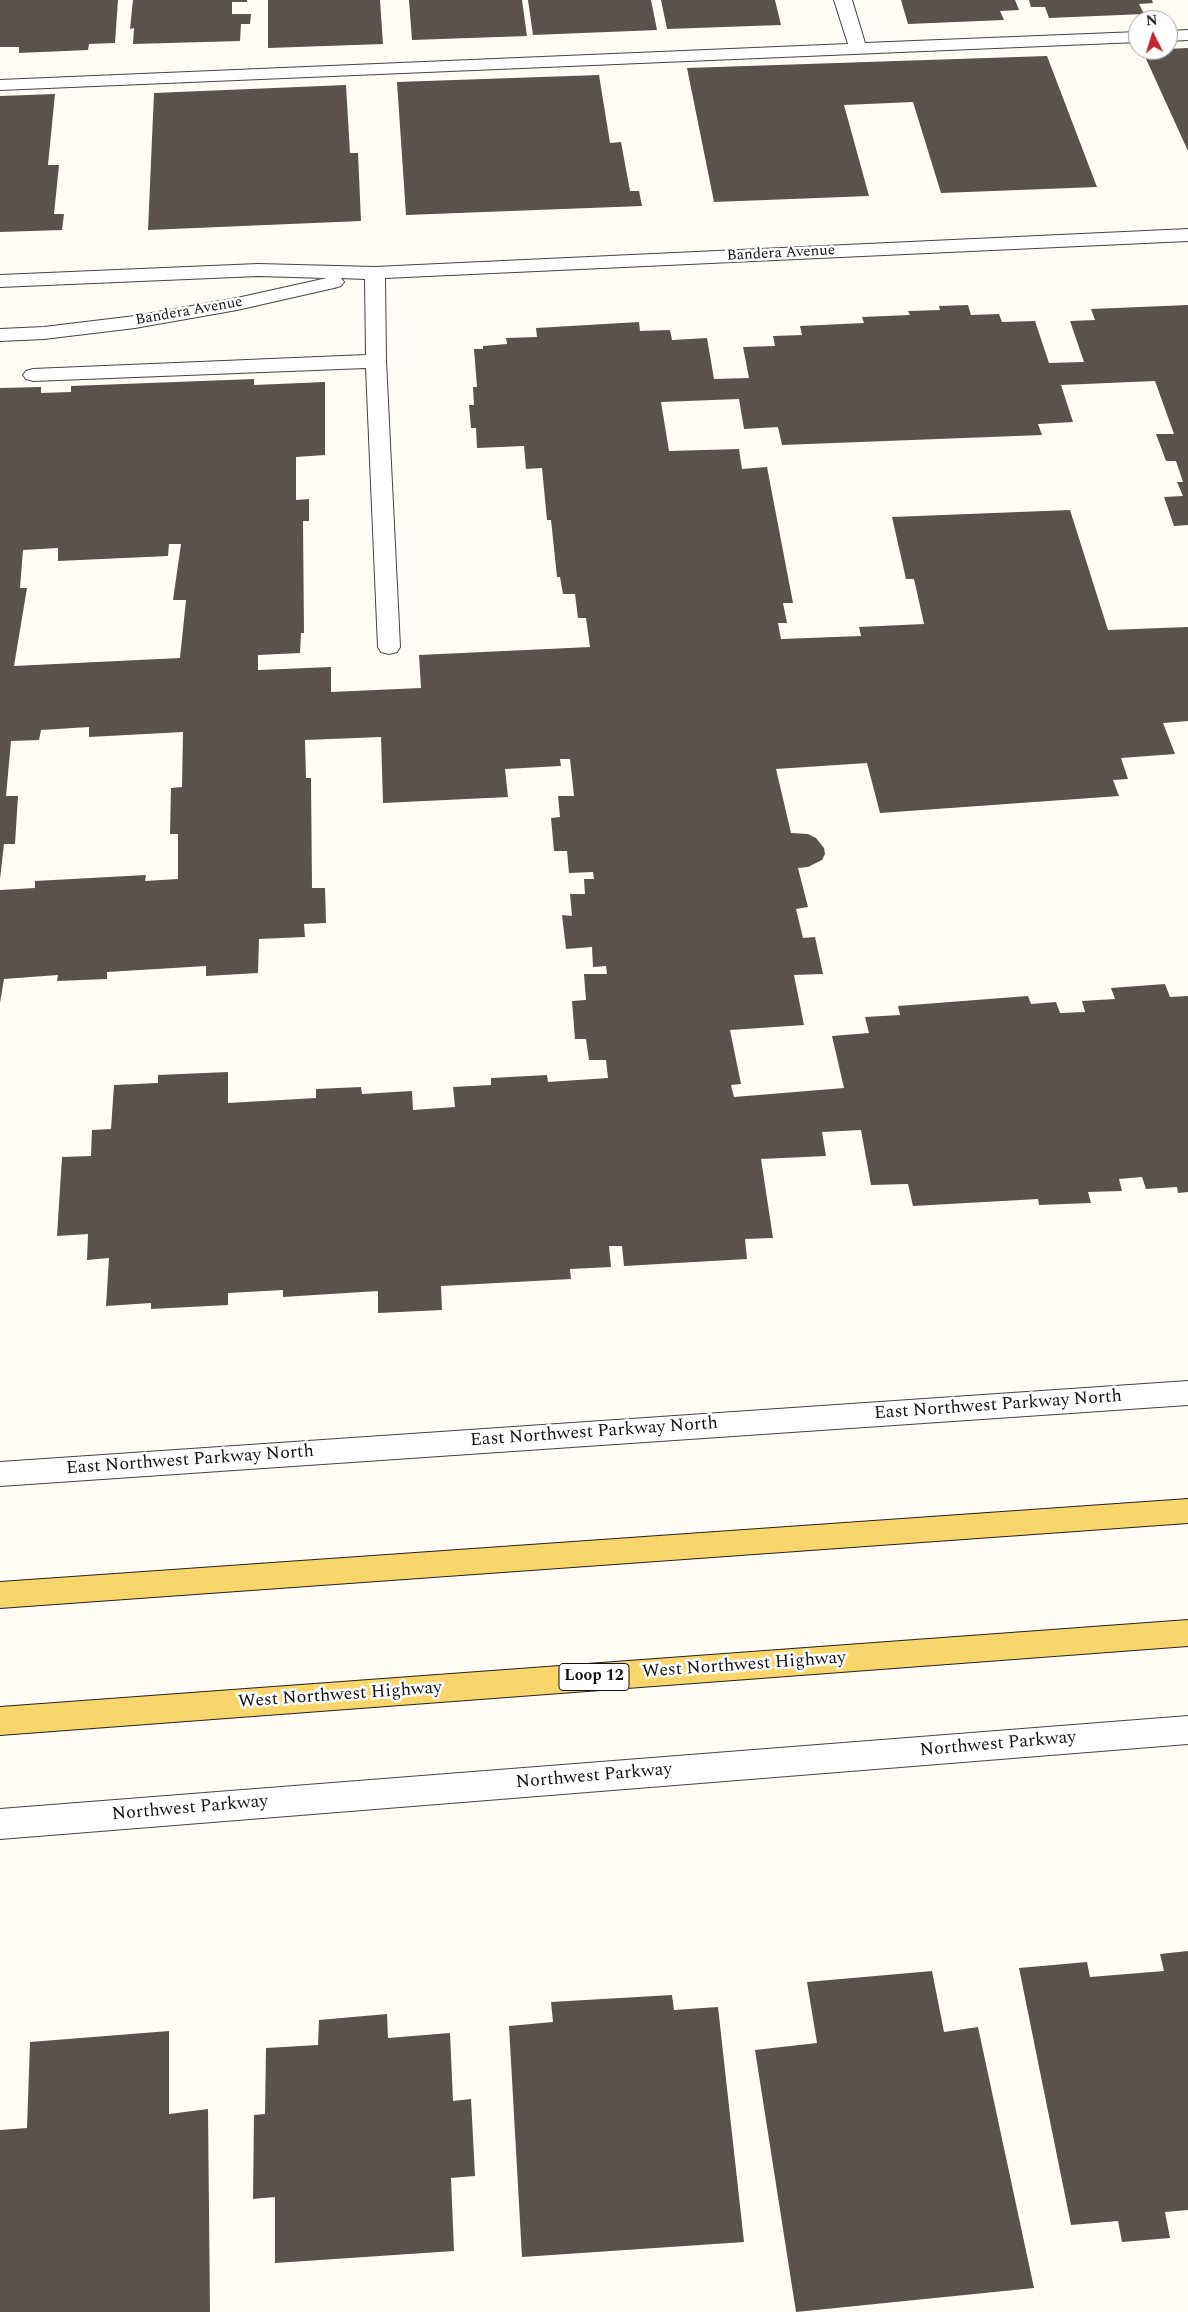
<!DOCTYPE html>
<html>
<head>
<meta charset="utf-8">
<style>
  body { margin:0 }
  #map { position:relative; width:1188px; height:2312px; overflow:hidden; background:#fffdf5; font-family:Spectral,serif }
  canvas { display:block }
  .north { position:absolute; left:1128px; top:10px; width:50px; height:50px; box-sizing:border-box; background:#fff; border:1px solid #a0a0a0; border-radius:50%; rotate:355deg; font-size:14px; font-weight:700; line-height:20px; text-align:center; color:#111 }
  .north::after { content:''; display:block; margin:auto; width:18px; height:22px; background:#c4262e; clip-path:polygon(50% 0,100% 100%,50% 72%,0 100%) }
</style>
</head>
<body>
<div id="map">
<canvas width="1188" height="2312"></canvas>
<div class="north">N</div>
</div>
<script>
const ctx = document.querySelector('canvas').getContext('2d');
ctx.lineJoin = 'round';
function fill(path, color) { ctx.fillStyle = color; ctx.fill(path, 'evenodd'); }
const toPath = rows => new Path2D(rows.map(r => 'M' + r).join(''));
function trace(path, color, width, dash) { ctx.strokeStyle = color; ctx.lineWidth = width; ctx.lineCap = dash ? 'butt' : 'round'; ctx.setLineDash(dash || []); ctx.stroke(path); }
function drawText(font, color, halo, rows, align = 'center') {
  ctx.font = font + ' Spectral,serif'; ctx.lineWidth = 5; ctx.setLineDash([]); ctx.textBaseline = 'middle'; ctx.strokeStyle = halo; ctx.fillStyle = color; for (const [text, x, y, turn = 0] of rows) {
    ctx.save(); ctx.translate(x, y); ctx.rotate((+turn || 0) * Math.PI / 180); ctx.textAlign = isNaN(turn) ? turn : align; if (halo) ctx.strokeText(text, 0, 0); ctx.fillText(text, 0, 0); ctx.restore();
  }
}
fill(toPath([
  [0,0,118,0,115,43,89,44,88,50,19,53,19,47,0,47],
  [133,0,247,0,247,2,232,2,232,14,251,14,250,24,241,24,240,41,133,44,134,28,130,29],
  [268,0,380,0,383,44,268,48],
  [409,0,522,0,527,36,412,40],
  [528,0,651,0,657,30,533,35],
  [661,0,775,0,781,25,667,29],
  [901,0,1015,0,1019,10,1000,11,1004,20,908,24],
  [1029,0,1152,0,1153,3,1139,4,1144,14,1049,18,1045,7,1031,7],
  [1188,48,1188,151,1142,50],
  [1047,56,1097,187,941,193,913,102,844,105,869,196,714,202,687,68],
  [599,75,610,143,621,142,630,191,639,191,642,206,406,215,397,82],
  [346,85,350,153,358,153,361,221,148,230,154,93],
  [55,94,48,165,59,165,54,214,64,214,62,230,0,232,0,96],
  [968,305,971,315,999,314,1002,322,1035,321,1049,363,1084,362,1070,321,1095,320,1091,309,1188,305,1188,525,1174,526,1164,497,1183,496,1177,482,1183,482,1176,461,1166,461,1156,434,1174,434,1155,381,1061,385,1073,422,1038,424,1042,435,782,445,778,427,744,429,739,399,661,402,669,451,739,449,742,469,767,467,793,603,783,603,787,623,778,623,781,639,861,636,859,627,924,624,914,579,906,579,892,517,1070,510,1108,630,1188,627,1188,721,1163,723,1175,754,1121,758,1128,779,1113,780,1119,796,880,813,867,763,776,769,791,833,808,834,816,838,824,848,825,854,822,860,808,867,798,868,808,907,796,909,803,938,815,937,823,974,794,975,804,1025,730,1030,741,1084,731,1085,734,1097,844,1088,832,1036,869,1033,865,1017,900,1015,898,1006,1028,996,1031,1004,1056,1002,1060,1013,1085,1012,1082,1001,1115,999,1111,988,1165,984,1170,997,1188,996,1188,1192,1178,1193,1177,1187,1146,1189,1142,1177,1119,1179,1122,1191,1088,1192,1091,1203,1039,1205,1038,1199,913,1206,908,1184,871,1185,861,1130,822,1132,826,1156,761,1159,773,1238,745,1239,747,1259,624,1266,622,1246,609,1246,611,1267,570,1269,571,1279,441,1286,442,1310,378,1313,378,1291,283,1297,283,1290,228,1293,228,1305,151,1309,151,1303,106,1306,109,1258,87,1260,88,1234,57,1236,62,1157,91,1156,92,1130,111,1129,114,1085,158,1083,158,1075,228,1072,228,1103,316,1098,316,1089,361,1087,362,1094,412,1091,413,1110,455,1107,453,1087,491,1085,491,1078,547,1075,548,1082,608,1078,606,1060,589,1060,586,1039,575,1039,572,1001,586,1000,584,974,607,974,606,966,593,967,592,947,566,949,562,915,572,916,570,894,585,894,584,879,594,879,593,872,569,873,567,851,554,851,551,818,560,817,558,796,574,796,570,759,560,759,561,766,505,769,508,797,383,803,381,737,305,740,306,778,311,778,312,888,325,888,326,923,304,924,305,937,259,939,258,973,206,976,206,966,107,972,107,979,57,981,58,975,4,979,0,1003,0,890,35,888,35,881,146,875,145,881,178,879,178,834,170,834,171,788,182,787,183,732,89,737,89,727,41,730,39,740,11,741,6,796,18,796,15,844,4,844,0,879,0,388,41,387,41,393,71,392,71,386,254,379,254,385,325,382,325,455,296,457,296,500,309,499,309,521,303,521,304,633,301,633,300,653,258,655,258,670,331,667,331,692,421,688,419,655,590,647,586,618,578,618,575,594,563,594,560,577,557,577,551,520,547,520,542,468,526,469,524,446,477,448,476,428,471,428,469,405,474,405,473,387,477,387,474,349,483,349,483,346,507,344,506,338,537,337,536,328,639,322,640,331,670,330,672,340,707,338,714,379,749,378,743,347,775,346,773,336,802,335,800,326,864,323,862,317,910,315,908,311,940,310,939,306],
  [169,544,181,544,173,600,186,600,180,658,14,666,27,588,20,588,23,550,58,548,58,561,168,556],
  [1188,1951,1188,2210,1165,2212,1170,2238,1122,2242,1118,2221,1071,2225,1019,1968,1087,1962,1090,1977,1164,1971,1160,1954],
  [932,1971,944,2032,978,2027,1034,2288,796,2312,755,2050,817,2043,807,1982],
  [672,1995,674,2010,718,2007,744,2242,522,2257,509,2026,553,2022,551,2002],
  [387,2014,388,2038,450,2033,453,2101,471,2099,475,2176,451,2178,454,2251,275,2263,275,2197,253,2199,254,2115,265,2114,266,2048,318,2045,319,2020],
  [169,2031,169,2114,208,2109,210,2312,0,2312,0,2130,27,2128,30,2042]
]), '#5a524d');
const minor = toPath([
  [834,0,852,0,865,43,1138,32,1138,42,0,90,0,80,848,44,834,0],
  [1188,30,1188,40,1168,41,1168,31,1188,30],
  [1188,229,1188,241,385,278,386,361,400,647,397,652,389,654,381,652,378,647,366,368,33,381,26,379,23,375,26,371,33,369,366,355,365,279,341,278,344,282,341,286,334,288,237,310,135,328,44,339,0,341,0,329,44,327,135,316,237,298,327,278,258,276,0,287,0,275,258,264,375,267,1188,229],
  [1188,1381,1188,1405,0,1486,0,1462,1188,1381],
  [1188,1716,1188,1744,0,1839,0,1809,1188,1716]
]);
const major = toPath([
  [1188,1499,1188,1523,0,1608,0,1582,1188,1499],
  [1188,1620,1188,1646,0,1735,0,1707,1188,1620]
]);
trace(minor, '#444', 2);
trace(major, '#222', 2);
fill(minor, '#fff');
fill(major, '#f9d66b');
drawText('15px', '#111', '#fff', [
  ["Bandera Avenue",781,254,-3],
  ["Bandera Avenue",189,312,-10]
]);
for (const [x, y, w] of [
  [594,1677,70]
]) { const box = new Path2D(); box.roundRect(x - w / 2, y - 13.5, w, 27, 4); ctx.fillStyle = '#fff'; ctx.fill(box); trace(box, '#111', 1); }
drawText('bold 16px', '#111', null, [
  ["Loop 12",594,1677]
]);
drawText('18px', '#111', '#fff', [
  ["East Northwest Parkway North",998,1406,-4],
  ["East Northwest Parkway North",594,1433,-4],
  ["East Northwest Parkway North",190,1461,-4],
  ["West Northwest Highway",744,1666,-4],
  ["West Northwest Highway",340,1696,-4],
  ["Northwest Parkway",998,1745,-5],
  ["Northwest Parkway",594,1777,-5],
  ["Northwest Parkway",190,1809,-5]
]);
</script>
</body>
</html>
